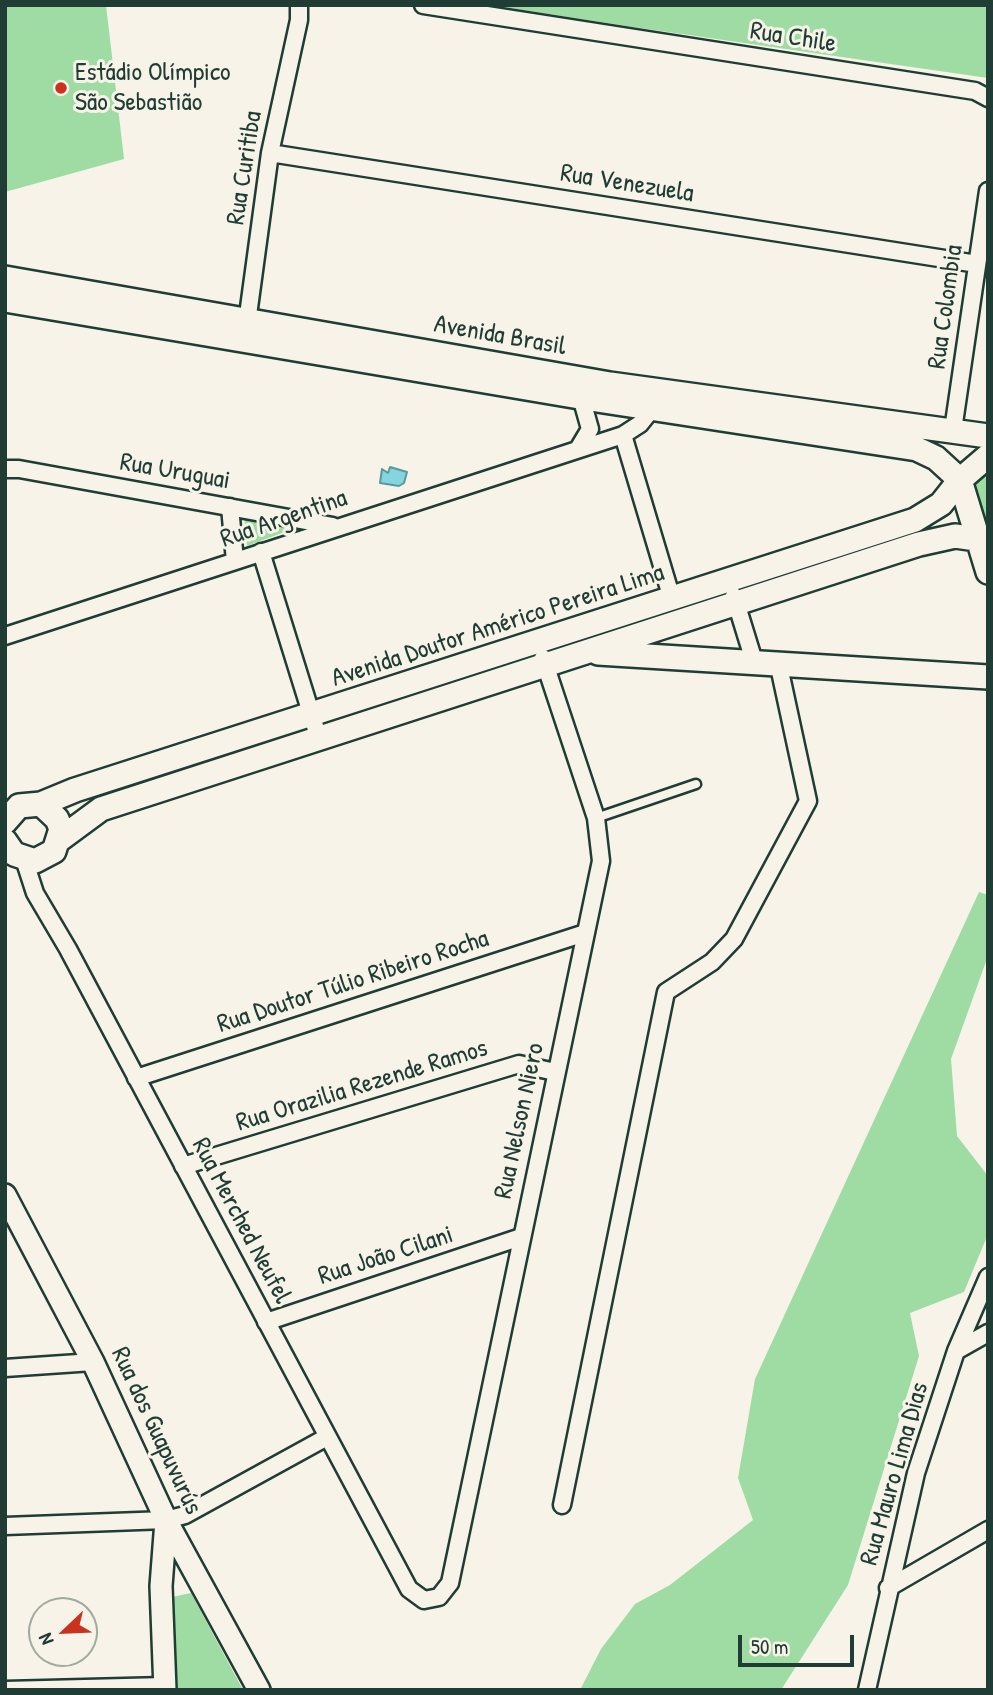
<!DOCTYPE html>
<html>
<head>
<meta charset="utf-8">
<style>
  body { margin:0 }
  #map { position:relative; width:993px; height:1695px; overflow:hidden; background:#f7f3e8; font-family:"Patrick Hand",sans-serif }
  canvas { display:block }
  .frame { position:absolute; inset:0; border:7px solid #1f3d34; pointer-events:none }
  .north { position:absolute; left:28px; top:1597px; width:70px; height:70px; box-sizing:border-box; background:#f7f3e8; border:2px solid #a1aaa0; border-radius:50%; rotate:247deg; font-size:19px; font-weight:700; line-height:28px; text-align:center; color:#1f3d34 }
  .north::after { content:''; display:block; margin:auto; width:24px; height:32px; background:#c8321e; clip-path:polygon(50% 0,100% 100%,50% 72%,0 100%) }
  .scale { position:absolute; left:738px; top:1635px; width:116px; height:32px; box-sizing:border-box; border:4px solid #1f3d34; border-top:0; padding-left:9px; font-size:21px; line-height:24px; white-space:nowrap; color:#1f3d34; -webkit-text-stroke:5px #f7f3e8; paint-order:stroke }
</style>
</head>
<body>
<div id="map">
<canvas width="993" height="1695"></canvas>
<div class="frame"></div>
<div class="north">N</div>
<div class="scale">50 m</div>
</div>
<script>
const ctx = document.querySelector('canvas').getContext('2d');
ctx.lineJoin = 'round';
function fill(path, color) { ctx.fillStyle = color; ctx.fill(path, 'evenodd'); }
const toPath = rows => new Path2D(rows.map(r => 'M' + r).join(''));
function trace(path, color, width, dash) { ctx.strokeStyle = color; ctx.lineWidth = width; ctx.lineCap = dash ? 'butt' : 'round'; ctx.setLineDash(dash || []); ctx.stroke(path); }
function drawText(font, color, halo, rows, align = 'center') {
  ctx.font = font + ' "Patrick Hand",sans-serif'; ctx.lineWidth = 6; ctx.setLineDash([]); ctx.textBaseline = 'middle'; ctx.strokeStyle = halo; ctx.fillStyle = color; for (const [text, x, y, turn = 0] of rows) {
    ctx.save(); ctx.translate(x, y); ctx.rotate((+turn || 0) * Math.PI / 180); ctx.textAlign = isNaN(turn) ? turn : align; if (halo) ctx.strokeText(text, 0, 0); ctx.fillText(text, 0, 0); ctx.restore();
  }
}
fill(toPath([
  [5,5,106,5,124,159,5,192],
  [491,5,988,5,988,78,633,27],
  [988,464,988,537,973,491,977,475],
  [244,515,298,527,247,546],
  [979,892,988,895,988,956,951,1059,957,1136,988,1176,988,1234,964,1292,910,1313,919,1356,848,1585,781,1690,580,1690,601,1649,635,1604,670,1585,753,1520,738,1478,755,1379],
  [191,1593,243,1690,173,1690,167,1598]
]), '#9edca4');
const water = toPath([
  [390,467,407,472,404,483,399,486,380,483,382,469,388,473,390,467]
]);
fill(water, '#85d5e0');
trace(water, '#5c989b', 2);
const service = toPath([
  [596,818,696,784]
]);
const minor = toPath([
  [423,5,975,91,988,98],
  [270,153,977,264],
  [246,330,270,153,299,20,299,5],
  [953,430,988,191],
  [623,435,672,599],
  [578,449,590,429,581,397],
  [5,469,19,469,333,526],
  [230,507,235,561],
  [261,552,319,739],
  [734,596,754,661],
  [5,636,623,435,640,424,652,409,654,401],
  [24,859,35,893,68,949,409,1589,424,1600,439,1597,450,1583,601,861,596,818,543,658],
  [136,1078,585,933],
  [183,1166,519,1064,555,1072],
  [266,1322,521,1237],
  [956,1351,988,1333],
  [5,1368,93,1362],
  [562,1505,666,992,712,962,734,939,808,801,778,662],
  [5,1526,166,1520,185,1515,327,1437],
  [888,1588,988,1530],
  [5,1690,165,1686],
  [867,1690,916,1473,956,1351,988,1277]
]);
const tertiary = toPath([
  [5,1195,93,1362,166,1520,259,1690],
  [165,1690,161,1586,166,1521]
]);
const secondary = toPath([
  [5,278,610,384,988,436],
  [5,300,597,400,917,449,936,458,960,480],
  [960,480,988,572],
  [598,653,988,677],
  [41,804,75,790,915,520,941,504,960,480,988,456],
  [5,822,19,806,41,804,57,819,61,829,54,851,35,861,14,854,5,841],
  [59,840,101,809,919,544,955,536,976,539]
]);
trace(service, '#1f3d34', 13);
trace(minor, '#1f3d34', 21);
trace(tertiary, '#1f3d34', 26);
trace(secondary, '#1f3d34', 28);
trace(service, '#f7f3e8', 8);
trace(minor, '#f7f3e8', 16);
trace(tertiary, '#f7f3e8', 21);
trace(secondary, '#f7f3e8', 23);
for (const [x, y, r, color] of [
  [61,88,7,"#c8321e"]
]) { const dot = new Path2D(); dot.arc(x, y, r, 0, 2 * Math.PI); ctx.fillStyle = color; ctx.fill(dot); trace(dot, '#f7f3e8', 2.5); }
drawText('26px', '#1f3d34', '#f7f3e8', [
  ["Rua Chile",793,38,9],
  ["Rua Curitiba",245,168,-81],
  ["Rua Venezuela",627,184,9],
  ["Rua Colombia",946,307,-82],
  ["Avenida Brasil",500,336,10],
  ["Rua Uruguai",175,472,10],
  ["Rua Argentina",284,519,-19],
  ["Avenida Doutor Américo Pereira Lima",498,626,-18],
  ["Rua Doutor Túlio Ribeiro Rocha",353,982,-18],
  ["Rua Orazilia Rezende Ramos",362,1086,-17],
  ["Rua Nelson Niero",520,1121,-78],
  ["Rua Merched Neufel",241,1221,62],
  ["Rua João Cilani",386,1256,-18],
  ["Rua dos Guapuvurús",156,1431,65],
  ["Rua Mauro Lima Dias",895,1474,-74]
]);
drawText('26px', '#1f3d34', '#f7f3e8', [
  ["Estádio Olímpico",75,73],
  ["São Sebastião",75,103]
], 'left');
</script>
</body>
</html>
